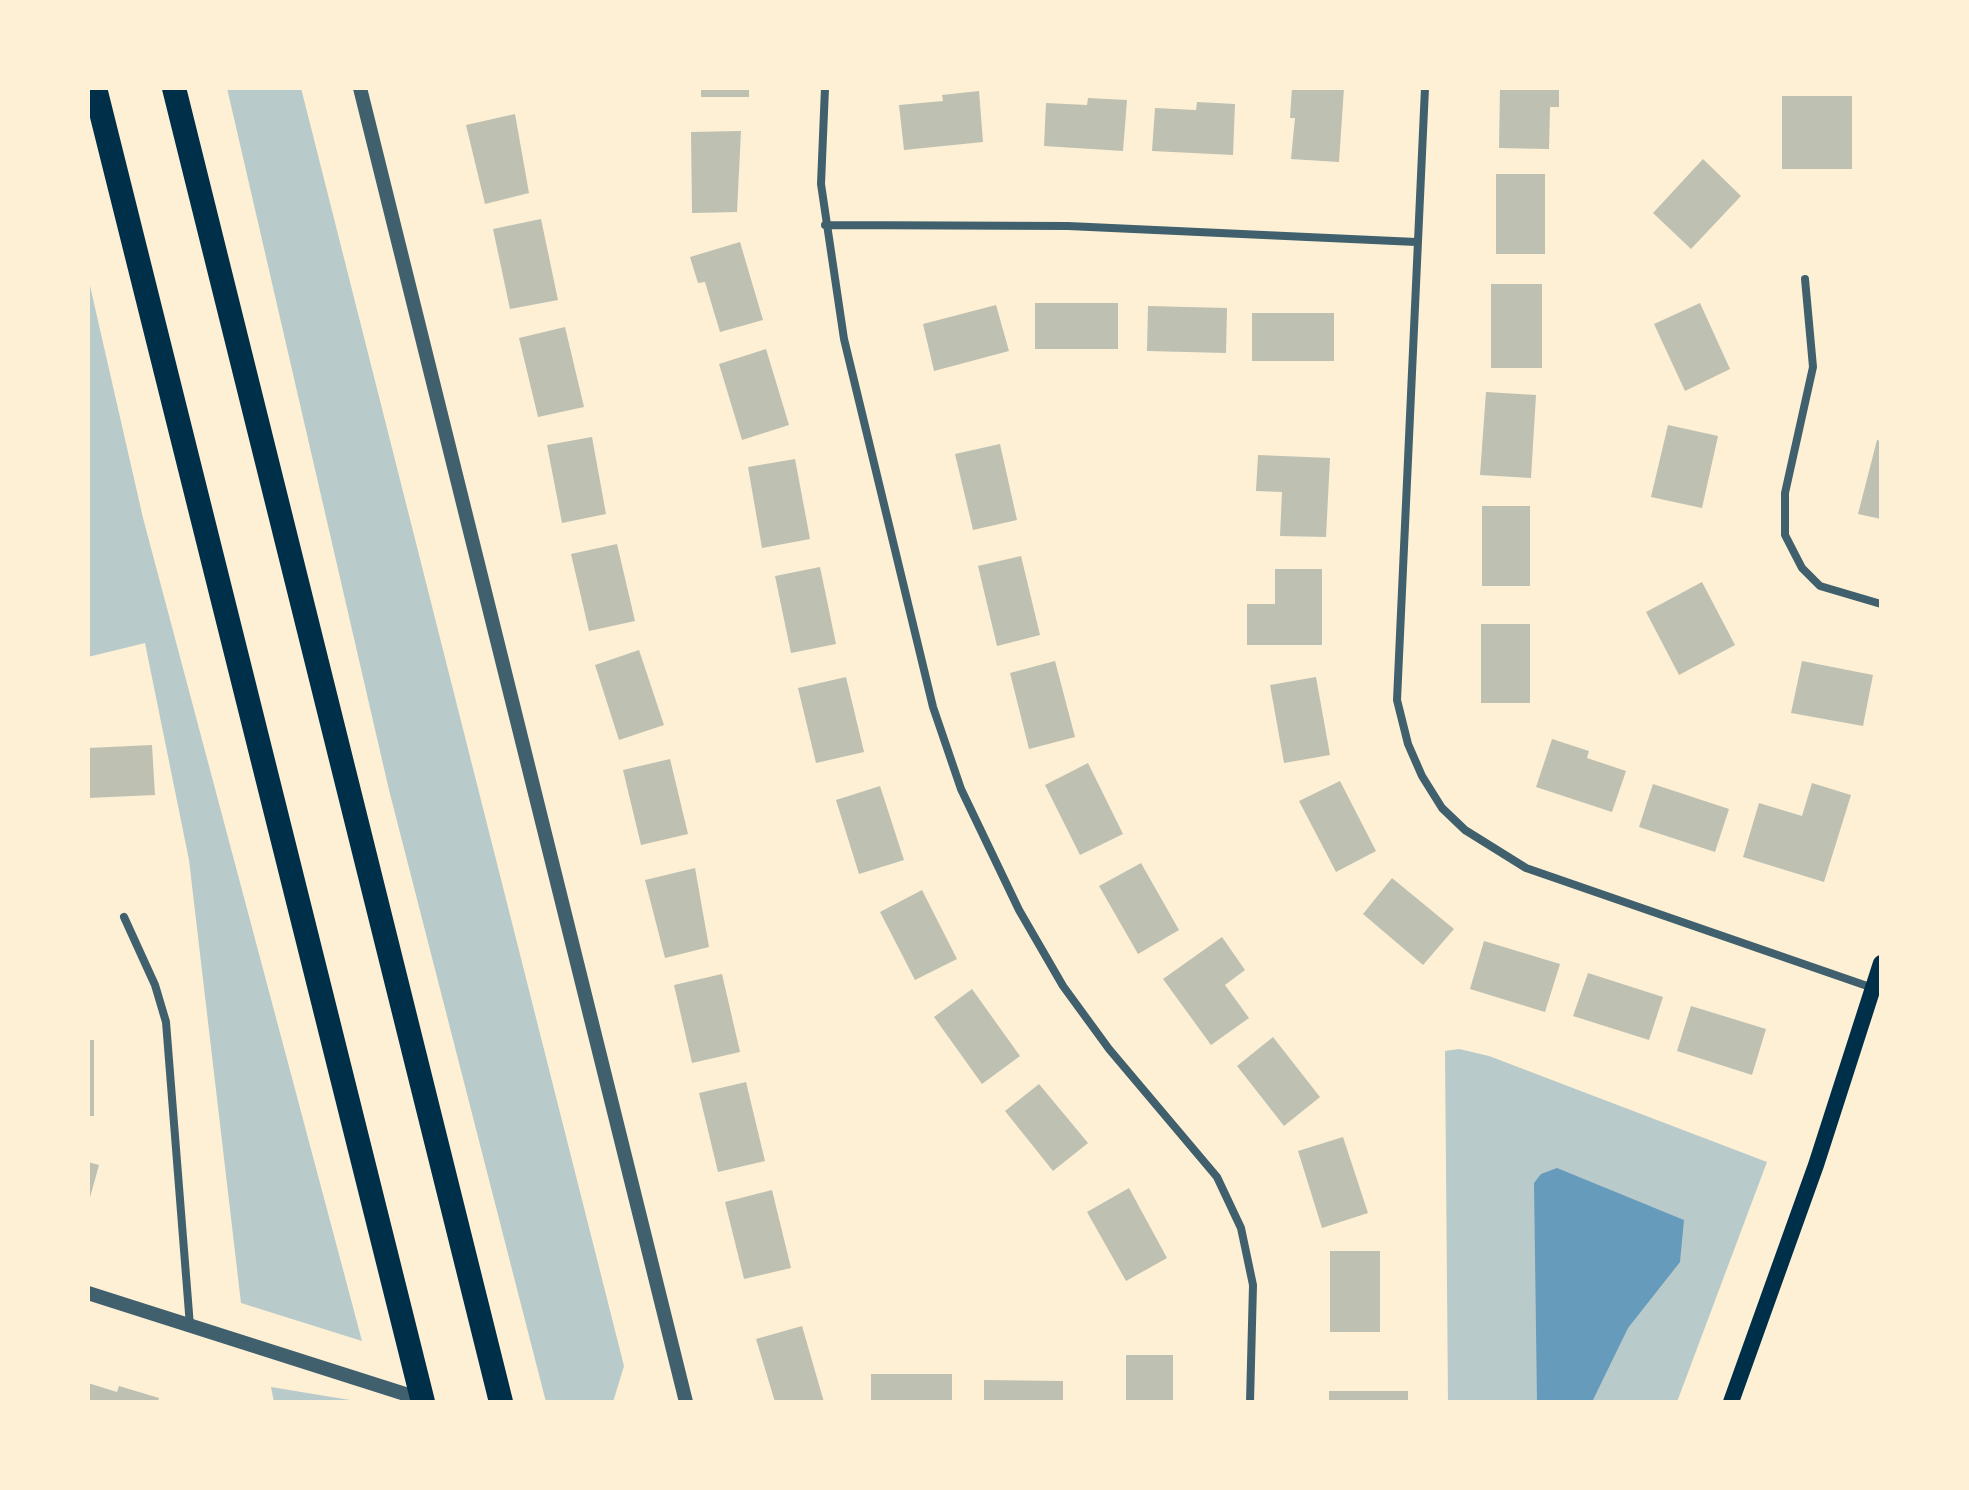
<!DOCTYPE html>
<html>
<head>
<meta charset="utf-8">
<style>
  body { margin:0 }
  #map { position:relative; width:1969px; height:1490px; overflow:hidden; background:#fdf0d5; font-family:Commissioner,sans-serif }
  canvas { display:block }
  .frame { position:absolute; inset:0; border:90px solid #fdf0d5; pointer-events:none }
</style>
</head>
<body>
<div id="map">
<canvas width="1969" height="1490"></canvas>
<div class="frame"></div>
</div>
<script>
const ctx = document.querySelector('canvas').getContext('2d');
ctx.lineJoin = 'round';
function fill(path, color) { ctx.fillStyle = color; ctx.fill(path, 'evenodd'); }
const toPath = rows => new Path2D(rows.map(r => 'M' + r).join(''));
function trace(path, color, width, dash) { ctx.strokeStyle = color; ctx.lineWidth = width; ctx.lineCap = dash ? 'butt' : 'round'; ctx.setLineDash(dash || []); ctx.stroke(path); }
fill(toPath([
  [227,88,301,88,624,1366,613,1402,546,1402,389,790],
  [88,277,143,518,362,1341,241,1303,189,860,145,643,88,657],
  [1459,1049,1489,1056,1767,1162,1677,1402,1448,1402,1445,1051],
  [271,1387,362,1402,274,1402]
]), '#b9caca');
fill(toPath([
  [1557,1168,1684,1220,1680,1262,1628,1328,1592,1402,1537,1402,1534,1183,1541,1174]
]), '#669bbc');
fill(toPath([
  [701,88,749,88,749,97,701,97],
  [1292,88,1344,88,1339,162,1291,159,1295,118,1290,118],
  [1500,88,1559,88,1559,107,1550,107,1549,149,1499,148],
  [979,91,983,142,904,150,899,105,943,101,942,95],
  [1782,96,1852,96,1852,169,1782,169],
  [1088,98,1127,100,1123,151,1044,146,1046,103,1087,105],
  [1197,102,1235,104,1233,155,1152,151,1155,108,1196,110],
  [515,114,529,193,485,204,466,125],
  [741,131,737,212,692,213,691,132],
  [1703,159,1741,196,1691,249,1653,213],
  [1496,174,1545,174,1545,254,1496,254],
  [541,219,558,300,510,309,493,229],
  [740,242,763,320,720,332,705,282,698,283,690,257],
  [1491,284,1542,284,1542,368,1491,368],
  [1035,303,1118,303,1118,349,1035,349],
  [1700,303,1730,369,1685,391,1654,324],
  [996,305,1009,351,934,371,923,324],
  [1148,306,1227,308,1226,353,1147,351],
  [1252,313,1334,313,1334,361,1252,361],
  [565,327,584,407,538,417,519,338],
  [766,349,789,425,742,440,719,364],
  [1486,392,1536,395,1531,478,1480,475],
  [1668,425,1718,436,1702,508,1651,497],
  [592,437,606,514,562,523,547,445],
  [1877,440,1881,441,1881,519,1858,514],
  [1000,444,1017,520,973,530,955,454],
  [1258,455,1330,458,1326,537,1280,536,1282,492,1256,491],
  [795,459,810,539,762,548,748,467],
  [1482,506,1530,506,1530,586,1482,586],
  [617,544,635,621,589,631,571,554],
  [1021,556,1040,635,997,646,978,566],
  [820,567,836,644,791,653,775,576],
  [1275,569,1322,569,1322,645,1247,645,1247,604,1275,604],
  [1702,582,1735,645,1679,675,1646,612],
  [1481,624,1530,624,1530,703,1481,703],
  [639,650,664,725,619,740,595,665],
  [1055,661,1075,737,1029,749,1010,673],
  [1802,661,1873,675,1863,726,1791,713],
  [846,677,864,752,816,763,798,688],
  [1316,677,1330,755,1284,763,1270,685],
  [1552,739,1589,751,1587,758,1626,771,1612,812,1536,787],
  [152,745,155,795,88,798,88,748],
  [670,759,688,834,641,845,623,770],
  [1088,763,1123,834,1080,855,1045,785],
  [1340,781,1376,851,1336,872,1299,801],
  [1812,783,1851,795,1824,882,1743,857,1759,803,1802,816],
  [1653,784,1729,809,1715,852,1639,827],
  [880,786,904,860,859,874,836,800],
  [1141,863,1179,930,1138,954,1099,886],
  [695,868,709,947,665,958,645,880],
  [1392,878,1454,929,1423,965,1363,914],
  [922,890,957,959,915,980,880,912],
  [1222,937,1245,970,1225,985,1249,1018,1211,1045,1163,979],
  [1484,941,1560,964,1545,1012,1470,989],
  [1588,973,1663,997,1649,1040,1573,1016],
  [722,974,740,1052,692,1063,674,985],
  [972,989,1020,1056,982,1084,934,1017],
  [1691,1006,1766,1029,1752,1075,1677,1051],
  [1273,1037,1320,1097,1284,1126,1237,1066],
  [88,1040,94,1040,94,1116,88,1116],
  [746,1082,765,1161,718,1172,699,1093],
  [1039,1084,1088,1143,1053,1171,1005,1111],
  [1343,1137,1368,1213,1322,1228,1298,1151],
  [88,1162,99,1165,89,1201,88,1201],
  [1129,1188,1167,1258,1126,1281,1087,1212],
  [772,1190,791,1268,744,1279,725,1202],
  [1330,1251,1380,1251,1380,1332,1330,1332],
  [802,1326,824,1402,775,1402,756,1339],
  [1126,1355,1173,1355,1173,1402,1126,1402],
  [871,1374,952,1374,952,1402,871,1402],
  [984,1380,1063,1381,1063,1402,984,1402],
  [88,1383,117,1392,119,1386,159,1398,158,1402,88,1402],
  [1329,1391,1408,1391,1408,1402,1329,1402]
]), '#bec0b2');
trace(toPath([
  [825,88,821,184,844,339,933,707,961,789,1019,910,1063,986,1109,1049,1217,1177,1241,1228,1253,1285,1250,1402],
  [1425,88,1397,700,1408,744,1422,776,1442,808,1465,830,1526,868,1873,988],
  [825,225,1068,226,1416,242],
  [1805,279,1813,367,1785,493,1785,535,1802,568,1820,586,1881,604],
  [124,917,155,985,166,1022,190,1326]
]), '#3f606c', 8);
trace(toPath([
  [360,88,686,1402],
  [88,1293,427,1401]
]), '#3f606c', 14);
trace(toPath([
  [1731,1402,1816,1165,1881,963]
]), '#003049', 16);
trace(toPath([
  [95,88,423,1402],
  [174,88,501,1402]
]), '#003049', 24);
</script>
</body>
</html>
